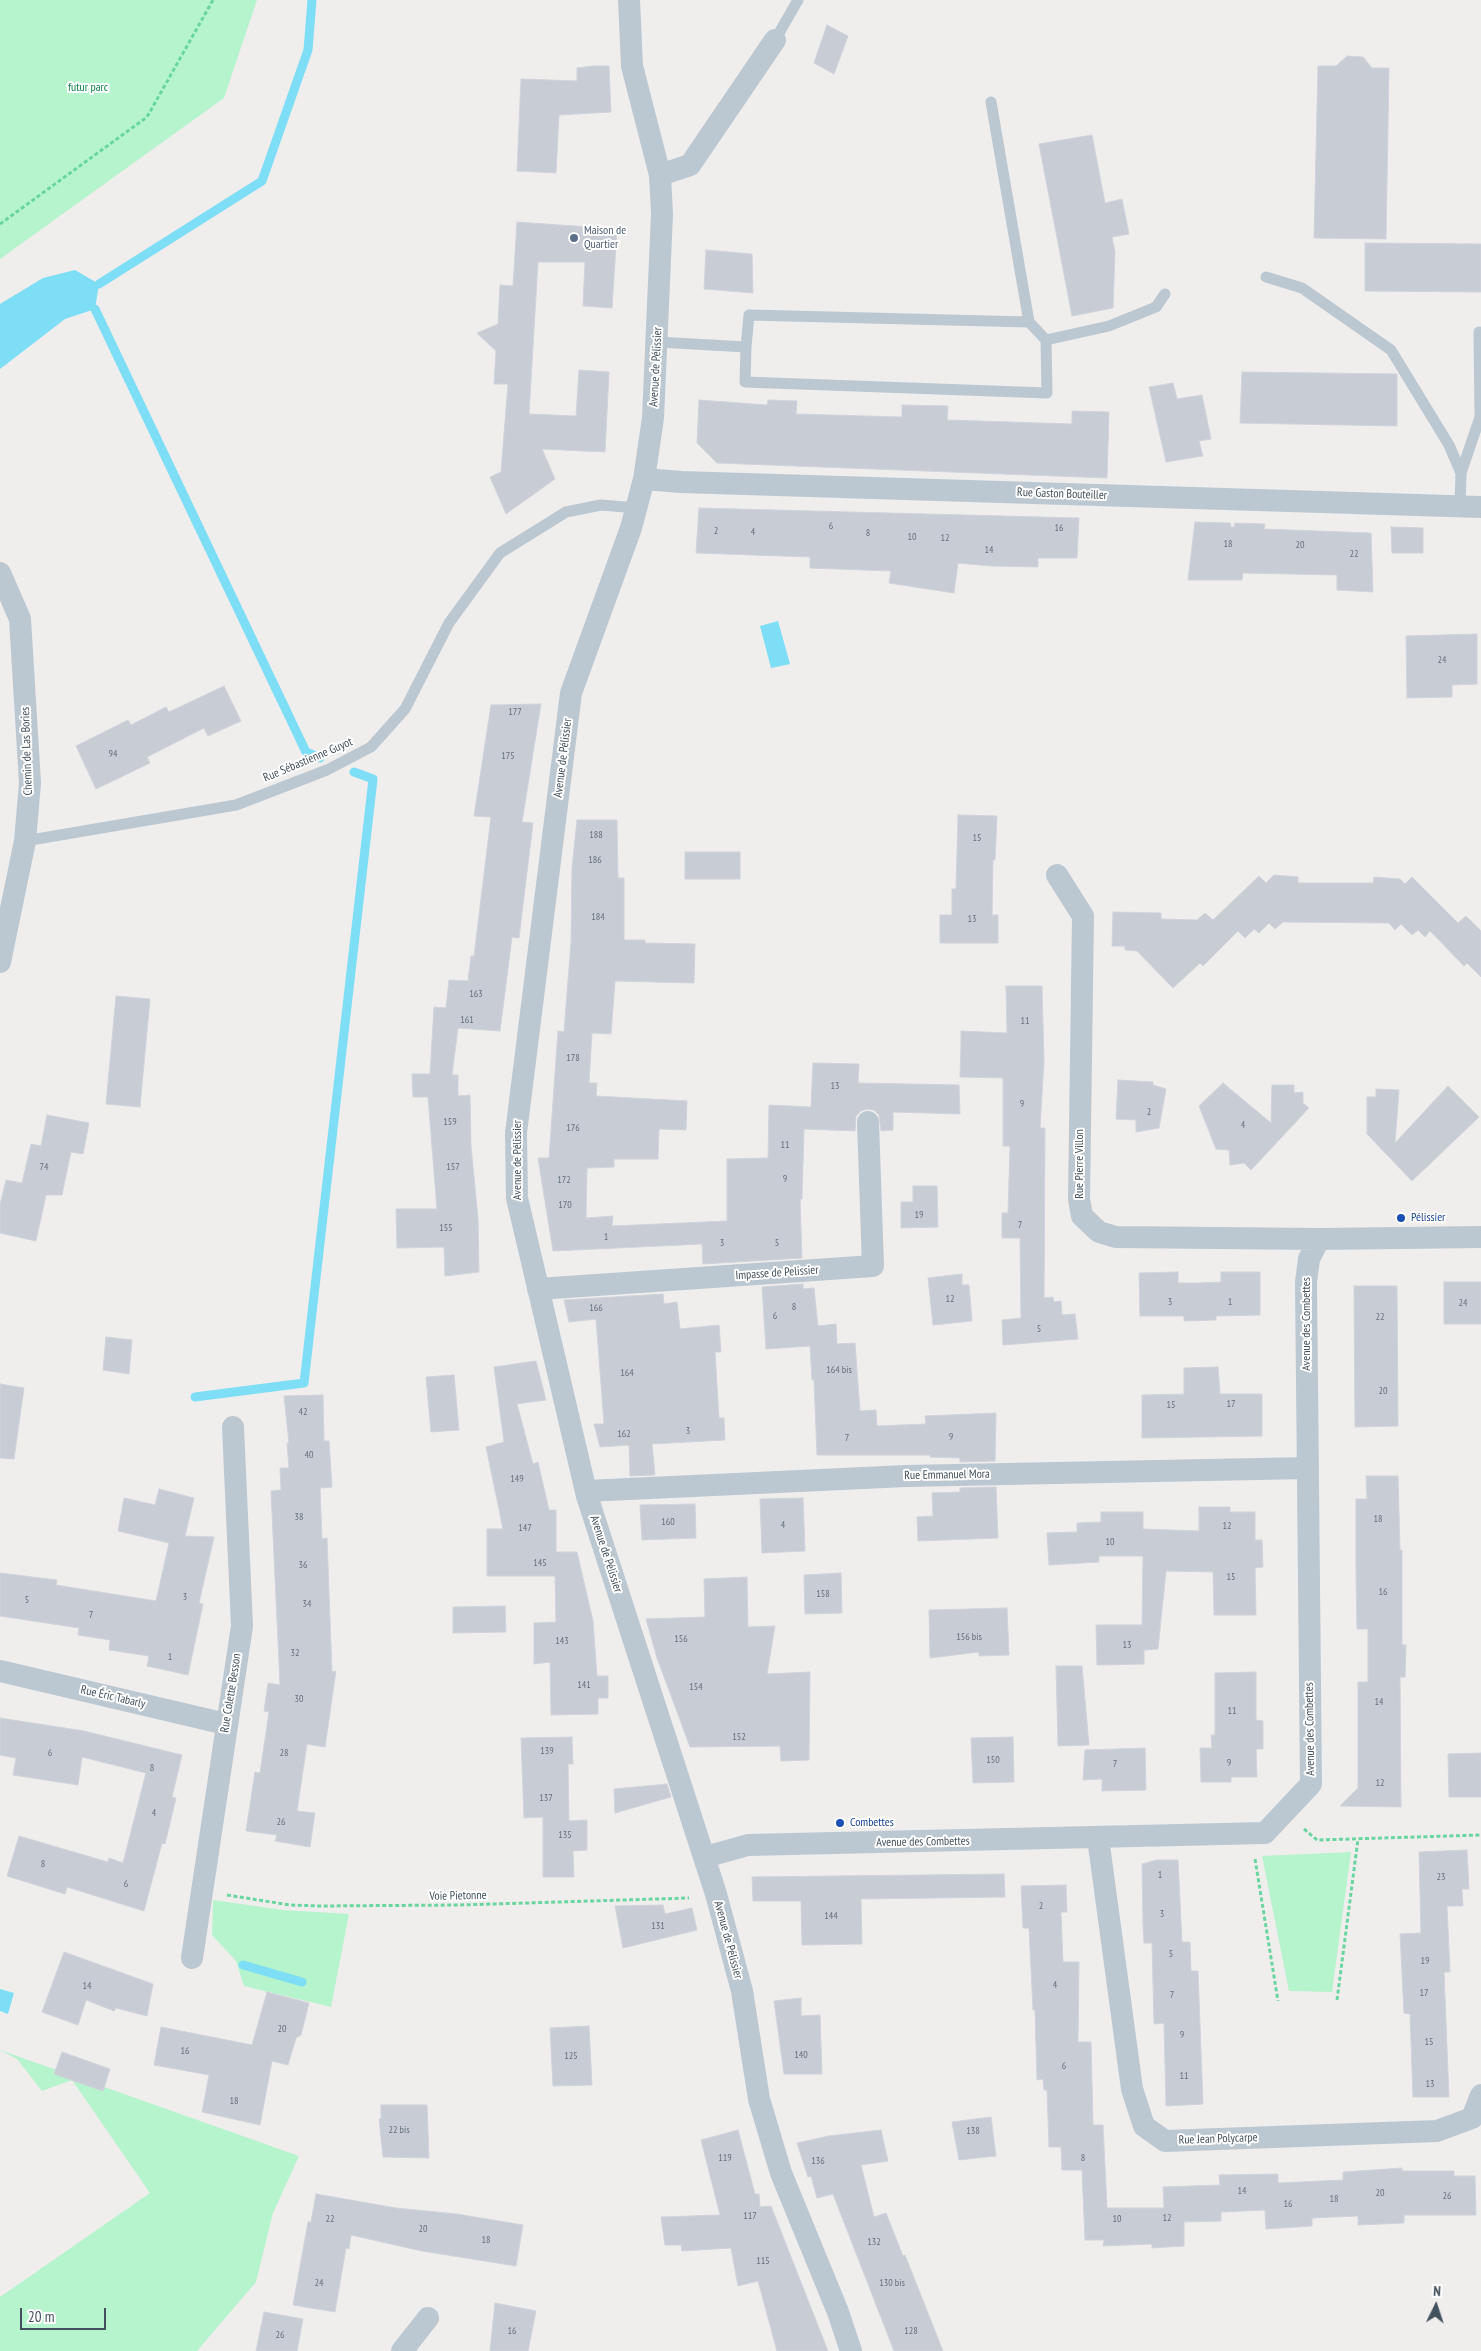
<!DOCTYPE html>
<html>
<head>
<meta charset="utf-8">
<style>
  body { margin:0 }
  #map { position:relative; width:1481px; height:2351px; overflow:hidden; background:#f0eded; font-family:"PT Sans Narrow",sans-serif }
  canvas { display:block }
  .north { position:absolute; left:1411px; top:2281px; width:50px; height:50px; -webkit-text-stroke:4px #fff; paint-order:stroke; rotate:4deg; font-size:14px; font-weight:700; line-height:20px; text-align:center; color:#43515d }
  .north::after { content:''; display:block; margin:auto; width:18px; height:22px; background:#43515d; clip-path:polygon(50% 0,100% 100%,50% 72%,0 100%) }
  .scale { position:absolute; left:20px; top:2308px; width:86px; height:22px; box-sizing:border-box; border:2px solid #43515d; border-top:0; padding-left:6px; font-size:15px; line-height:18px; white-space:nowrap; color:#43515d; -webkit-text-stroke:4px #fff; paint-order:stroke }
</style>
</head>
<body>
<div id="map">
<canvas width="1481" height="2351"></canvas>
<div class="north">N</div>
<div class="scale">20 m</div>
</div>
<script>
const ctx = document.querySelector('canvas').getContext('2d');
ctx.lineJoin = 'round';
function fill(path, color) { ctx.fillStyle = color; ctx.fill(path, 'evenodd'); }
const toPath = rows => new Path2D(rows.map(r => 'M' + r).join(''));
function trace(path, color, width, dash) { ctx.strokeStyle = color; ctx.lineWidth = width; ctx.lineCap = dash ? 'butt' : 'round'; ctx.setLineDash(dash || []); ctx.stroke(path); }
function drawText(font, color, halo, rows, align = 'center') {
  ctx.font = font + ' "PT Sans Narrow",sans-serif'; ctx.lineWidth = 4; ctx.setLineDash([]); ctx.textBaseline = 'middle'; ctx.strokeStyle = halo; ctx.fillStyle = color; for (const [text, x, y, turn = 0] of rows) {
    ctx.save(); ctx.translate(x, y); ctx.rotate((+turn || 0) * Math.PI / 180); ctx.textAlign = isNaN(turn) ? turn : align; if (halo) ctx.strokeText(text, 0, 0); ctx.fillText(text, 0, 0); ctx.restore();
  }
}
fill(toPath([
  [0,0,257,0,224,98,0,259],
  [1351,1852,1332,1992,1289,1991,1262,1856],
  [213,1900,283,1910,349,1914,331,2007,244,1986,236,1961,212,1935],
  [0,2050,299,2156,273,2213,256,2282,197,2351,0,2351,0,2297,150,2193,72,2080,42,2091,17,2059]
]), '#b5f4cd');
fill(toPath([
  [75,270,99,284,95,309,65,319,0,369,0,304,43,278],
  [778,621,790,664,771,668,760,626],
  [0,1989,14,1993,8,2014,0,2011]
]), '#7ddef6');
trace(toPath([
  [99,284,262,181,308,50,312,0],
  [95,309,306,752,320,758],
  [195,1397,304,1383,373,779,354,772],
  [243,1965,302,1982]
]), '#7ddef6', 9);
const building = toPath([
  [827,25,848,36,834,74,814,63,827,25],
  [1347,56,1363,57,1372,68,1389,68,1386,239,1314,238,1318,66,1336,66,1347,56],
  [594,66,609,66,611,112,559,115,556,173,517,171,521,79,577,81,577,68,594,66],
  [1092,135,1105,203,1122,199,1129,234,1112,237,1115,252,1113,308,1072,316,1039,144,1092,135],
  [517,222,617,229,612,308,583,306,585,262,538,262,529,414,576,416,579,370,609,372,605,452,542,449,555,479,506,514,490,477,501,472,508,384,494,384,496,351,477,333,498,324,500,285,513,286,517,222],
  [1365,243,1481,244,1481,292,1365,291,1365,243],
  [706,250,752,254,753,293,704,289,706,250],
  [1242,372,1397,374,1397,426,1240,423,1242,372],
  [1173,383,1177,399,1202,395,1211,439,1199,441,1203,456,1166,462,1149,387,1173,383],
  [699,400,767,405,768,400,797,401,796,414,902,417,902,405,948,406,947,420,1072,424,1072,411,1109,412,1107,478,717,463,697,443,699,400],
  [699,508,1079,518,1077,558,1038,558,1038,567,991,566,958,563,954,593,889,583,891,571,810,568,810,557,696,553,699,508],
  [1195,522,1230,523,1231,527,1234,527,1235,523,1265,524,1264,529,1371,533,1373,592,1337,590,1337,575,1243,573,1242,580,1188,580,1195,522],
  [1391,527,1423,528,1423,553,1392,553,1391,527],
  [1477,634,1477,684,1452,685,1452,697,1407,698,1406,636,1477,634],
  [224,686,241,721,208,736,204,728,147,757,150,763,96,789,76,746,128,720,131,725,166,707,169,712,224,686],
  [541,704,522,822,533,823,519,938,512,937,500,1031,458,1028,452,1075,458,1075,458,1096,470,1095,471,1146,478,1219,479,1272,445,1276,444,1247,397,1248,396,1209,437,1209,428,1097,413,1097,412,1074,430,1074,434,1007,446,1008,449,980,468,981,471,956,474,956,491,817,474,816,491,705,541,704],
  [958,815,997,816,995,860,993,860,992,915,998,915,998,943,940,943,940,915,952,915,952,889,956,889,958,815],
  [577,820,617,820,618,878,624,878,624,940,645,940,645,943,695,944,694,983,615,981,611,1034,592,1033,589,1083,597,1083,596,1096,687,1101,686,1130,659,1129,658,1159,614,1159,614,1167,587,1168,586,1218,613,1216,612,1226,727,1221,727,1159,768,1158,769,1105,811,1107,813,1063,859,1064,858,1083,959,1085,960,1114,893,1112,893,1130,881,1131,879,1115,874,1110,867,1109,861,1111,856,1116,855,1131,804,1129,802,1199,800,1199,802,1258,703,1264,702,1244,553,1251,538,1158,549,1158,558,1031,564,1032,571,942,572,868,577,820],
  [685,852,740,852,740,879,685,879,685,852],
  [1274,875,1298,877,1298,883,1373,883,1374,877,1400,879,1405,884,1412,877,1458,923,1466,916,1481,931,1481,977,1467,963,1464,966,1430,931,1425,937,1418,930,1412,935,1401,924,1395,930,1389,923,1283,922,1275,929,1269,923,1259,933,1254,929,1245,938,1238,931,1203,966,1200,963,1173,988,1137,951,1125,950,1125,946,1112,946,1113,912,1161,913,1161,919,1197,920,1205,913,1213,920,1259,876,1266,883,1274,875],
  [1006,986,1042,986,1044,1061,1040,1128,1045,1128,1044,1298,1053,1297,1054,1302,1061,1301,1062,1315,1075,1314,1078,1339,1003,1345,1002,1320,1021,1318,1020,1238,1002,1238,1002,1213,1008,1213,1010,1146,1003,1146,1003,1078,960,1077,961,1045,961,1031,1007,1033,1006,986],
  [116,996,150,999,140,1107,106,1104,116,996],
  [1118,1080,1153,1082,1153,1085,1166,1089,1159,1128,1136,1132,1136,1120,1116,1119,1118,1080],
  [1223,1083,1271,1123,1272,1085,1294,1085,1294,1093,1303,1092,1303,1103,1309,1108,1251,1170,1244,1163,1230,1165,1229,1150,1216,1149,1199,1106,1223,1083],
  [1448,1086,1479,1117,1412,1181,1367,1134,1367,1097,1376,1097,1376,1089,1399,1090,1395,1143,1448,1086],
  [47,1115,89,1123,83,1154,71,1152,62,1195,46,1195,36,1241,0,1233,0,1205,6,1180,22,1183,31,1144,41,1146,47,1115],
  [913,1186,937,1186,938,1227,901,1228,901,1202,913,1202,913,1186],
  [1178,1272,1178,1283,1200,1283,1221,1282,1221,1272,1260,1272,1260,1315,1216,1316,1216,1320,1184,1321,1184,1316,1140,1316,1139,1273,1178,1272],
  [962,1274,962,1285,969,1285,972,1321,933,1325,928,1278,962,1274],
  [1444,1282,1481,1282,1481,1324,1444,1324,1444,1282],
  [803,1284,803,1289,814,1288,818,1326,836,1324,837,1344,855,1343,860,1411,876,1410,877,1426,926,1424,925,1416,996,1413,995,1461,960,1462,960,1458,930,1457,930,1455,817,1455,814,1380,812,1380,810,1346,766,1349,762,1287,803,1284],
  [1354,1286,1397,1286,1398,1426,1355,1427,1354,1286],
  [663,1294,664,1304,677,1302,680,1329,719,1325,721,1352,715,1352,719,1418,724,1418,725,1440,652,1444,655,1475,630,1476,629,1445,600,1447,594,1424,604,1424,596,1319,569,1322,564,1300,663,1294],
  [106,1337,132,1340,129,1374,103,1370,106,1337],
  [536,1361,546,1400,517,1404,533,1464,538,1462,549,1510,556,1510,556,1552,577,1552,593,1621,597,1676,608,1676,608,1698,598,1698,598,1714,551,1715,550,1662,534,1664,534,1623,556,1622,555,1576,487,1576,487,1529,503,1529,486,1447,504,1442,494,1367,536,1361],
  [1218,1367,1220,1394,1262,1394,1262,1436,1142,1438,1142,1395,1184,1394,1184,1368,1218,1367],
  [454,1375,459,1430,431,1432,426,1377,454,1375],
  [0,1384,24,1388,14,1459,0,1458,0,1384],
  [323,1395,324,1441,329,1441,332,1487,320,1488,322,1539,327,1538,332,1672,336,1671,325,1747,307,1744,297,1811,315,1813,310,1847,275,1841,277,1835,246,1831,255,1772,260,1773,269,1712,264,1711,268,1683,280,1685,271,1491,281,1490,280,1468,289,1468,287,1443,289,1443,284,1396,323,1395],
  [1366,1476,1398,1476,1400,1550,1402,1550,1402,1645,1406,1645,1405,1677,1400,1677,1401,1807,1340,1806,1358,1788,1358,1682,1368,1682,1368,1629,1357,1629,1356,1572,1356,1499,1367,1499,1366,1476],
  [996,1487,998,1538,918,1541,917,1517,933,1516,932,1493,960,1492,960,1488,996,1487],
  [159,1489,194,1498,185,1536,214,1537,199,1603,203,1604,188,1675,147,1666,149,1656,109,1650,110,1640,78,1635,79,1628,0,1616,0,1573,57,1580,56,1585,156,1601,169,1543,118,1531,124,1498,155,1505,159,1489],
  [803,1498,805,1551,762,1553,760,1499,803,1498],
  [695,1504,696,1538,642,1540,640,1505,695,1504],
  [1199,1507,1230,1507,1230,1512,1255,1512,1255,1540,1262,1540,1263,1567,1255,1568,1256,1615,1214,1615,1213,1572,1166,1571,1158,1649,1144,1650,1144,1664,1097,1665,1096,1625,1142,1625,1143,1556,1099,1556,1099,1562,1049,1565,1047,1533,1077,1532,1077,1523,1101,1522,1101,1512,1143,1512,1143,1529,1199,1531,1199,1507],
  [841,1573,842,1613,805,1614,804,1575,841,1573],
  [747,1577,748,1627,775,1626,767,1674,810,1672,809,1760,781,1761,780,1746,690,1747,657,1658,646,1619,705,1617,704,1579,747,1577],
  [505,1606,506,1632,453,1633,453,1607,505,1606],
  [1007,1608,1009,1655,979,1656,979,1652,930,1658,929,1610,1007,1608],
  [1056,1666,1082,1666,1089,1745,1058,1746,1056,1666],
  [1256,1672,1256,1720,1263,1721,1263,1749,1256,1749,1257,1777,1231,1777,1231,1782,1201,1782,1200,1748,1212,1748,1211,1735,1215,1735,1215,1673,1256,1672],
  [0,1718,84,1731,182,1755,172,1797,176,1798,165,1844,162,1843,144,1911,67,1887,65,1894,7,1876,19,1836,108,1862,109,1858,123,1863,146,1773,82,1757,78,1785,13,1775,16,1758,0,1755,0,1718],
  [572,1737,573,1764,568,1764,569,1821,587,1820,587,1850,573,1851,574,1877,543,1877,543,1817,524,1818,521,1738,572,1737],
  [1013,1737,1014,1782,973,1783,971,1738,1013,1737],
  [1145,1748,1146,1790,1102,1791,1102,1779,1083,1780,1085,1750,1145,1748],
  [1481,1753,1481,1797,1449,1797,1448,1754,1481,1753],
  [667,1784,671,1797,615,1813,614,1789,667,1784],
  [1467,1850,1469,1889,1462,1889,1463,1906,1447,1906,1450,1972,1444,1972,1449,2097,1413,2097,1410,2014,1404,2013,1400,1934,1421,1933,1419,1852,1467,1850],
  [1157,1860,1178,1860,1182,1942,1190,1942,1191,1971,1198,1971,1203,2104,1166,2106,1164,2023,1154,2024,1152,1943,1144,1943,1143,1925,1142,1864,1157,1860],
  [1004,1874,1005,1897,861,1899,862,1944,802,1945,801,1901,753,1901,752,1877,1004,1874],
  [1066,1885,1067,1912,1061,1912,1063,1962,1079,1962,1078,2042,1091,2042,1093,2125,1103,2125,1107,2208,1164,2208,1163,2187,1220,2185,1219,2175,1278,2174,1278,2183,1343,2180,1343,2172,1402,2168,1402,2171,1454,2171,1454,2176,1475,2176,1476,2215,1404,2215,1404,2223,1358,2225,1358,2216,1312,2218,1312,2226,1266,2229,1265,2210,1221,2212,1221,2221,1184,2222,1184,2246,1152,2248,1152,2244,1103,2246,1104,2240,1085,2240,1082,2170,1062,2170,1061,2147,1049,2147,1047,2090,1044,2090,1043,2079,1037,2080,1035,2010,1033,2010,1029,1928,1023,1928,1021,1886,1066,1885],
  [663,1905,665,1914,692,1908,697,1930,623,1948,615,1906,663,1905],
  [64,1952,153,1984,147,2016,116,2008,114,2011,86,2000,78,2025,42,2012,64,1952],
  [267,1992,309,2003,301,2035,296,2038,288,2065,272,2061,260,2125,202,2112,209,2075,154,2065,161,2027,252,2045,267,1992],
  [801,1998,801,2016,820,2015,822,2074,784,2074,774,2001,801,1998],
  [589,2026,592,2085,553,2086,550,2028,589,2026],
  [62,2052,110,2069,103,2091,54,2074,62,2052],
  [381,2105,427,2105,429,2158,383,2157,379,2119,381,2119,381,2105],
  [991,2117,996,2156,959,2160,952,2122,991,2117],
  [738,2130,755,2194,759,2194,760,2207,771,2206,828,2351,777,2351,758,2281,738,2286,731,2248,682,2251,681,2245,665,2245,661,2217,720,2215,701,2140,738,2130],
  [881,2130,888,2161,861,2165,874,2217,886,2213,903,2256,905,2255,943,2351,894,2351,833,2194,817,2198,811,2176,808,2177,797,2143,829,2136,881,2130],
  [316,2194,396,2208,457,2214,523,2225,516,2266,422,2251,351,2235,349,2249,346,2248,335,2312,293,2305,308,2222,311,2222,316,2194],
  [495,2303,536,2311,528,2351,490,2351,495,2303],
  [264,2312,303,2319,297,2351,256,2351,264,2312]
]);
fill(building, '#c8ccd4');
trace(building, '#d0d3da', 1);
trace(toPath([
  [0,224,147,117,213,0],
  [1304,1829,1317,1840,1481,1835],
  [1255,1859,1278,2001],
  [227,1895,290,1905,320,1906,460,1905,689,1898],
  [1337,2000,1358,1839]
]), '#6ad69f', 3, [4, 2.5]);
trace(toPath([
  [775,40,798,0],
  [991,102,1029,322],
  [1266,277,1302,288,1391,350,1449,445,1461,473,1460,506],
  [1046,340,1109,326,1156,307,1165,294],
  [658,342,746,347,745,382,1047,393,1046,340,1029,322,749,315,746,347],
  [1461,473,1480,417,1479,332],
  [25,841,236,805,327,770,371,747,405,709,449,623,500,553,566,512,601,505,637,508]
]), '#bcc8d1', 11);
trace(toPath([
  [629,0,632,66,660,175,662,214,653,418,644,479,631,528,571,693,516,1133,517,1198,587,1496,716,1894,742,1991,759,2099,781,2173,838,2312,851,2351],
  [660,175,690,165,775,40],
  [644,479,681,482,1481,507],
  [0,573,20,619,30,783,25,841,0,962],
  [1057,875,1083,916,1079,1199,1082,1216,1099,1232,1116,1237,1319,1239,1481,1237],
  [538,1289,873,1266,868,1122],
  [586,1491,906,1476,1308,1468],
  [0,1671,226,1724],
  [1098,1838,1132,2089,1144,2126,1165,2141,1437,2131,1472,2118,1481,2095],
  [705,1857,748,1845,1265,1833,1311,1784,1306,1282,1309,1259,1319,1239],
  [192,1958,242,1626,233,1427],
  [402,2351,428,2318]
]), '#bcc8d1', 22);
for (const [x, y, r, color] of [
  [574,238,5,"#5c6f8a"],
  [1401,1218,5,"#1a4fb4"],
  [840,1823,5,"#1a4fb4"]
]) { const dot = new Path2D(); dot.arc(x, y, r, 0, 2 * Math.PI); ctx.fillStyle = color; ctx.fill(dot); trace(dot, '#fff', 2); }
drawText('10px', '#64707b', null, [
  ["6",831,526],
  ["16",1059,528],
  ["2",716,531],
  ["4",753,532],
  ["8",868,533],
  ["10",912,537],
  ["12",945,538],
  ["18",1228,544],
  ["20",1300,545],
  ["14",989,550],
  ["22",1354,554],
  ["24",1442,660],
  ["177",515,712],
  ["94",113,754],
  ["175",508,756],
  ["188",596,835],
  ["15",977,838],
  ["186",595,860],
  ["184",598,917],
  ["13",972,919],
  ["163",476,994],
  ["161",467,1020],
  ["11",1025,1021],
  ["178",573,1058],
  ["13",835,1086],
  ["9",1022,1104],
  ["2",1149,1112],
  ["159",450,1122],
  ["4",1243,1125],
  ["176",573,1128],
  ["11",785,1145],
  ["74",44,1167],
  ["157",453,1167],
  ["9",785,1179],
  ["172",564,1180],
  ["170",565,1205],
  ["19",919,1215],
  ["7",1020,1225],
  ["155",446,1228],
  ["1",606,1237],
  ["3",722,1243],
  ["5",777,1243],
  ["12",950,1299],
  ["3",1170,1302],
  ["1",1230,1302],
  ["24",1463,1303],
  ["8",794,1307],
  ["166",596,1308],
  ["6",775,1316],
  ["22",1380,1317],
  ["5",1039,1329],
  ["164 bis",839,1370],
  ["164",627,1373],
  ["20",1383,1391],
  ["17",1231,1404],
  ["15",1171,1405],
  ["42",303,1412],
  ["3",688,1431],
  ["162",624,1434],
  ["9",951,1437],
  ["7",847,1438],
  ["40",309,1455],
  ["149",517,1479],
  ["38",299,1517],
  ["18",1378,1519],
  ["160",668,1522],
  ["4",783,1525],
  ["12",1227,1526],
  ["147",525,1528],
  ["10",1110,1542],
  ["145",540,1563],
  ["36",303,1565],
  ["15",1231,1577],
  ["16",1383,1592],
  ["158",823,1594],
  ["3",185,1597],
  ["5",27,1600],
  ["34",307,1604],
  ["7",91,1615],
  ["156 bis",969,1637],
  ["156",681,1639],
  ["143",562,1641],
  ["13",1127,1645],
  ["32",295,1653],
  ["1",170,1657],
  ["141",584,1685],
  ["154",696,1687],
  ["30",299,1699],
  ["14",1379,1702],
  ["11",1232,1711],
  ["152",739,1737],
  ["139",547,1751],
  ["6",50,1753],
  ["28",284,1753],
  ["150",993,1760],
  ["9",1229,1763],
  ["7",1115,1764],
  ["8",152,1768],
  ["12",1380,1783],
  ["137",546,1798],
  ["4",154,1813],
  ["26",281,1822],
  ["135",565,1835],
  ["8",43,1864],
  ["1",1160,1875],
  ["23",1441,1877],
  ["6",126,1884],
  ["2",1041,1906],
  ["3",1162,1914],
  ["144",831,1916],
  ["131",658,1926],
  ["5",1171,1954],
  ["19",1425,1961],
  ["4",1055,1985],
  ["14",87,1986],
  ["17",1424,1993],
  ["7",1172,1995],
  ["20",282,2029],
  ["9",1182,2035],
  ["15",1429,2042],
  ["16",185,2051],
  ["140",801,2055],
  ["125",571,2056],
  ["6",1064,2066],
  ["11",1184,2076],
  ["13",1430,2084],
  ["18",234,2101],
  ["22 bis",399,2130],
  ["138",973,2131],
  ["119",725,2158],
  ["8",1083,2158],
  ["136",818,2161],
  ["14",1242,2191],
  ["20",1380,2193],
  ["26",1447,2196],
  ["18",1334,2199],
  ["16",1288,2204],
  ["117",750,2216],
  ["12",1167,2218],
  ["22",330,2219],
  ["10",1117,2219],
  ["20",423,2229],
  ["18",486,2240],
  ["132",874,2242],
  ["115",763,2261],
  ["24",319,2283],
  ["130 bis",892,2283],
  ["16",512,2331],
  ["128",911,2331],
  ["26",280,2335]
]);
drawText('12px', '#0c8648', '#fff', [
  ["futur parc",88,88]
]);
drawText('12px', '#4e5e75', '#fff', [
  ["Maison de",584,231],
  ["Quartier",584,245]
], 'left');
drawText('12px', '#43515d', '#fff', [
  ["Avenue de Pélissier",656,367,-87],
  ["Rue Gaston Bouteiller",1062,494,2],
  ["Chemin de Las Bories",27,751,-92],
  ["Avenue de Pélissier",563,758,-83],
  ["Rue Sébastienne Guyot",308,760,-23],
  ["Avenue de Pélissier",518,1160,-90],
  ["Rue Pierre Villon",1080,1164,-90],
  ["Impasse de Pelissier",777,1273,-4],
  ["Avenue des Combettes",1307,1324,-90],
  ["Rue Emmanuel Mora",947,1475,-1],
  ["Avenue de Pélissier",606,1554,72],
  ["Rue Colette Besson",231,1693,-81],
  ["Rue Éric Tabarly",113,1697,13],
  ["Avenue des Combettes",1310,1729,-91],
  ["Avenue des Combettes",923,1842,-1],
  ["Voie Pietonne",458,1896,-1],
  ["Avenue de Pélissier",728,1940,75],
  ["Rue Jean Polycarpe",1218,2139,-2]
]);
drawText('12px', '#164399', '#fff', [
  ["Pélissier",1411,1218],
  ["Combettes",850,1823]
], 'left');
</script>
</body>
</html>
